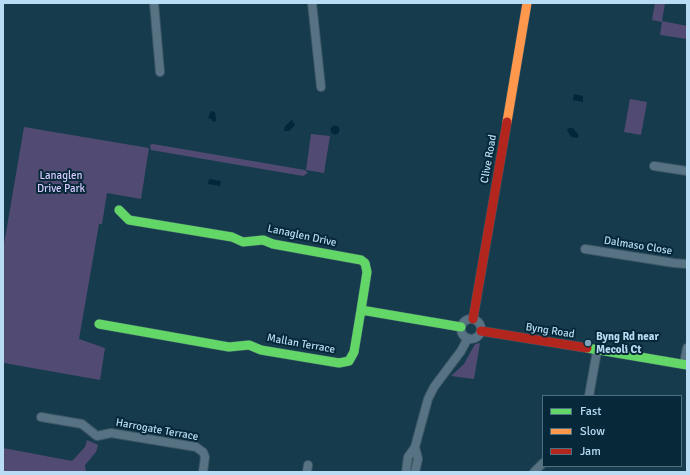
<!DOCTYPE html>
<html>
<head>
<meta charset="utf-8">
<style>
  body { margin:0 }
  #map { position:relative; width:690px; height:475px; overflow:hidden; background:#163b4c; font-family:Signika,sans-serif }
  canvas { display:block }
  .frame { position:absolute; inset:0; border:4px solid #b8dcf3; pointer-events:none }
  .legend { position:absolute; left:542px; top:395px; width:140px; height:72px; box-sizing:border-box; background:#072839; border:1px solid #4e7083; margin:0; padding:5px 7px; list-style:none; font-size:12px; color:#b8dcf3 }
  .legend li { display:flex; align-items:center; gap:8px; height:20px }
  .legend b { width:20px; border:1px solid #4e7083 }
</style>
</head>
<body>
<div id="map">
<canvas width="690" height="475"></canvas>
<div class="frame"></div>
<ul class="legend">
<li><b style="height:5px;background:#63d668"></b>Fast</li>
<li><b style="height:5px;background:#ff974d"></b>Slow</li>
<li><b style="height:5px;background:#b3261e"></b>Jam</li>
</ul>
</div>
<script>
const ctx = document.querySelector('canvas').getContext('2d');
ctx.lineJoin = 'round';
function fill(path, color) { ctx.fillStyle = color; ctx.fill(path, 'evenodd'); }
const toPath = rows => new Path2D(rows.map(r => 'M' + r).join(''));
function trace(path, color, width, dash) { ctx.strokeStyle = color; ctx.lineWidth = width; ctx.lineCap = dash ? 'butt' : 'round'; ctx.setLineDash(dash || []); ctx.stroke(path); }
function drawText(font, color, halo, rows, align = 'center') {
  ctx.font = font + ' Signika,sans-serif'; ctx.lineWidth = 4; ctx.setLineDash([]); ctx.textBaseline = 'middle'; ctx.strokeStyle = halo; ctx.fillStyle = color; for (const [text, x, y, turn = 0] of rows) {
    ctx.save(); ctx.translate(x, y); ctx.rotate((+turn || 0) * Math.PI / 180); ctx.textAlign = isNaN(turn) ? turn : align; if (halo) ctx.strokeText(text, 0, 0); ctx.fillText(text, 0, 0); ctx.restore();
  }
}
fill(toPath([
  [655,3,665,3,662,21,687,26,687,39,660,35,662,22,652,20],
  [630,99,647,102,641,135,624,132],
  [24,127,149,148,141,199,107,193,102,224,99,224,79,339,105,348,100,380,4,363,3,365,3,250],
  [311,134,330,136,324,173,306,170],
  [153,144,305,170,308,173,303,176,151,150,150,145],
  [480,343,474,379,451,376,464,364,475,344],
  [87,440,98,445,96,452,85,465,86,472,3,472,3,448,72,461,85,447]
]), '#514b73');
fill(toPath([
  [574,94,583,96,583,102,573,100],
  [211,111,215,112,216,121,213,122,211,119,208,118],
  [292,120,295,125,289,131,284,131,285,126],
  '330.5 130a4.5 4.5 0 1 1 9 0a4.5 4.5 0 1 1-9 0Z',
  [569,128,573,128,578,134,578,138,571,137,567,130],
  [209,179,221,181,220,186,208,184]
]), '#02273b');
const street = toPath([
  [154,3,160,72],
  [312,3,321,87],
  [654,166,687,171],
  [585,249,674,263,687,264],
  '461 329a10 10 0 1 1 20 0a10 10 0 1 1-20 0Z',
  [684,364,687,348],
  [589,396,597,351],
  [41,417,82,424,97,436,111,433,196,447,203,452,205,457,203,472],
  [415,447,418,459,415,472],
  [307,472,308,465],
  [406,472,408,457,415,447,428,399,434,387,461,351,468,338],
  [534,472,543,463]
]);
const fast = toPath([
  [119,210,129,220,232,237,243,242,263,240,273,244,361,260,365,263,367,272,361,310],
  [99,324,229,347,249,345,261,350,339,363,349,361,354,352,361,310,461,327],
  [587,348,687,365]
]);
const slow = toPath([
  [507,122,527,3]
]);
const jam = toPath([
  [473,319,507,122],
  [481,331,587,348]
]);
trace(street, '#3c5766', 10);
trace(fast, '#3c5766', 10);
trace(slow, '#3c5766', 10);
trace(jam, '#3c5766', 10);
trace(street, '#577282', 8);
trace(fast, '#63d668', 9);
trace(slow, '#ff974d', 9);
trace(jam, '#b3261e', 9);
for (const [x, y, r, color] of [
  [588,343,4,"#7fa4b9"]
]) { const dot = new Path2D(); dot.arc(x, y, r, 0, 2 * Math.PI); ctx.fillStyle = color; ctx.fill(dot); trace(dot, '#072839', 1.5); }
drawText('11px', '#b8dcf3', '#072839', [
  ["Clive Road",489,159,-80],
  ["Lanaglen Drive",302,236,12],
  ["Dalmaso Close",638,246,9],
  ["Byng Road",550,331,9],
  ["Mallan Terrace",301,344,10],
  ["Harrogate Terrace",157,430,10]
]);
drawText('11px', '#d6c9fe', '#072839', [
  ["Lanaglen",61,176],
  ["Drive Park",61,189]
]);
drawText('bold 11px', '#b8dcf3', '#072839', [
  ["Byng Rd near",596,337],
  ["Mecoli Ct",596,350]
], 'left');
</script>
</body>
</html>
